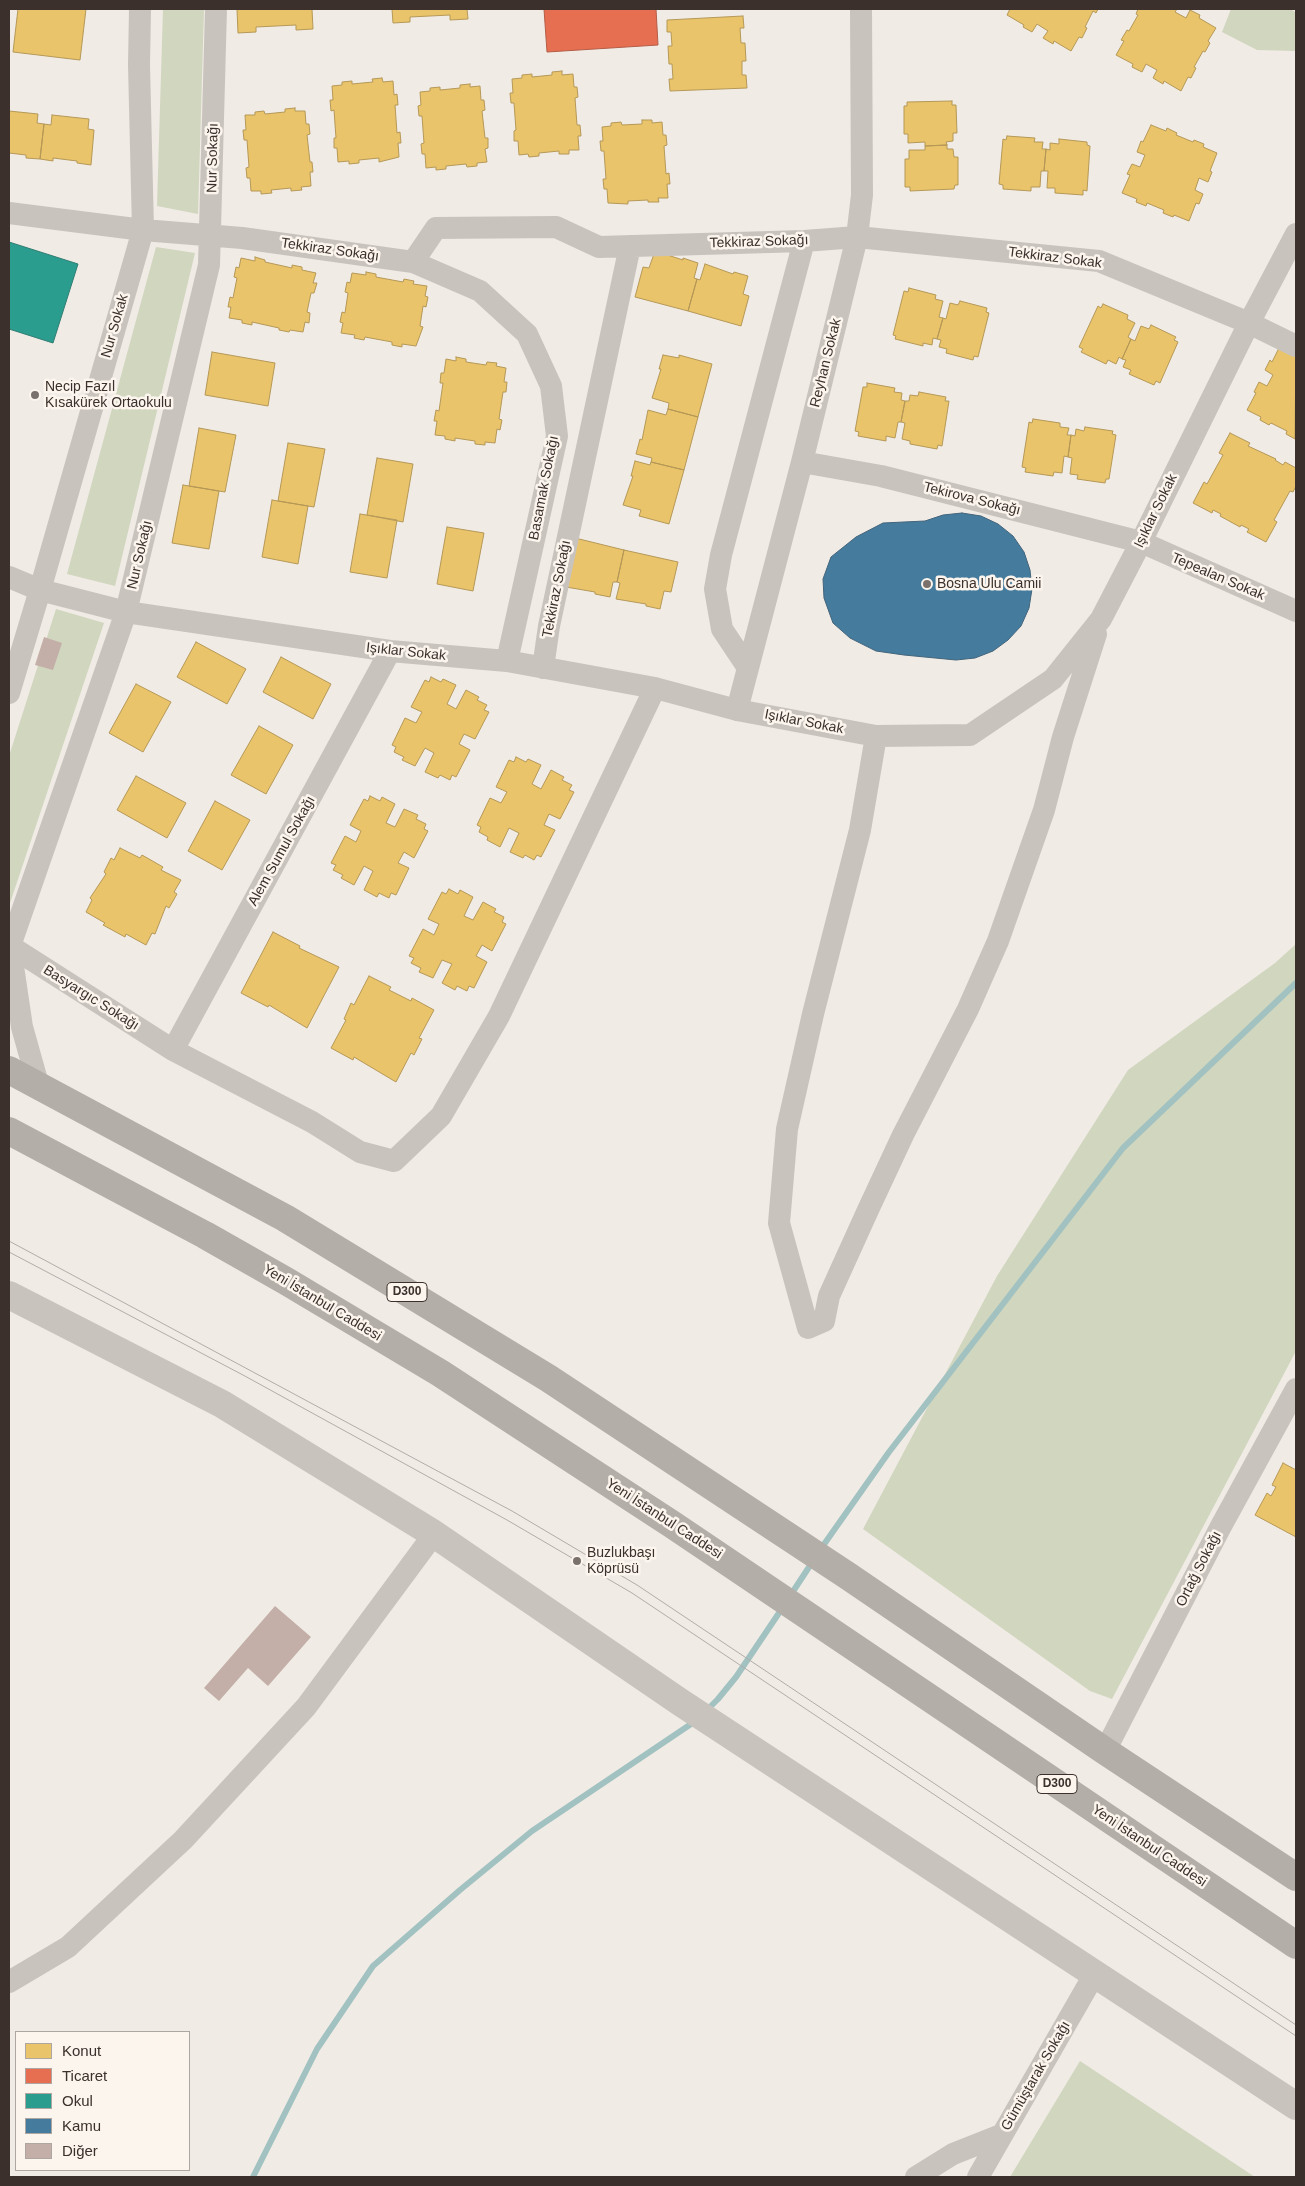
<!DOCTYPE html>
<html>
<head>
<meta charset="utf-8">
<style>
  body { margin:0 }
  #map { position:relative; width:1305px; height:2186px; overflow:hidden; background:#f0ebe5; font-family:Helvetica,sans-serif }
  canvas { display:block }
  .frame { position:absolute; inset:0; border:10px solid #3b302b; pointer-events:none }
  .legend { position:absolute; left:15px; top:2031px; width:175px; height:140px; box-sizing:border-box; background:#fbf5ee; border:1px solid #aea6a0; margin:0; padding:6px 9px; list-style:none; font-size:15px; color:#3b302b }
  .legend li { display:flex; align-items:center; gap:10px; height:25px }
  .legend b { width:25px; border:1px solid #aea6a0 }
</style>
</head>
<body>
<div id="map">
<canvas width="1305" height="2186"></canvas>
<div class="frame"></div>
<ul class="legend">
<li><b style="height:14px;background:#e9c46a"></b>Konut</li>
<li><b style="height:14px;background:#e76f51"></b>Ticaret</li>
<li><b style="height:14px;background:#2a9d8f"></b>Okul</li>
<li><b style="height:14px;background:#457b9d"></b>Kamu</li>
<li><b style="height:14px;background:#c3afa7"></b>Diğer</li>
</ul>
</div>
<script>
const ctx = document.querySelector('canvas').getContext('2d');
ctx.lineJoin = 'round';
function fill(path, color) { ctx.fillStyle = color; ctx.fill(path, 'evenodd'); }
const toPath = rows => new Path2D(rows.map(r => 'M' + r).join(''));
function trace(path, color, width, dash) { ctx.strokeStyle = color; ctx.lineWidth = width; ctx.lineCap = dash ? 'butt' : 'round'; ctx.setLineDash(dash || []); ctx.stroke(path); }
function drawText(font, color, halo, rows, align = 'center') {
  ctx.font = font + ' Helvetica,sans-serif'; ctx.lineWidth = 5; ctx.setLineDash([]); ctx.textBaseline = 'middle'; ctx.strokeStyle = halo; ctx.fillStyle = color; for (const [text, x, y, turn = 0] of rows) {
    ctx.save(); ctx.translate(x, y); ctx.rotate((+turn || 0) * Math.PI / 180); ctx.textAlign = isNaN(turn) ? turn : align; if (halo) ctx.strokeText(text, 0, 0); ctx.fillText(text, 0, 0); ctx.restore();
  }
}
fill(toPath([
  [163,9,204,9,198,214,157,206],
  [1231,9,1291,9,1296,13,1296,51,1257,50,1222,32],
  [156,247,195,253,115,586,67,574],
  [56,609,104,623,9,906,9,756],
  [1296,944,1296,1351,1112,1699,1090,1691,863,1529,997,1276,1128,1070,1275,963],
  [1080,2061,1255,2177,1010,2177]
]), '#d1d6bf');
const homes = toPath([
  [18,9,86,9,80,60,13,52,18,9],
  [237,9,312,9,313,29,296,30,296,25,256,27,256,32,238,33,237,9],
  [392,9,467,9,468,19,450,20,450,15,410,17,410,22,393,23,392,9],
  [1010,9,1098,9,1096,13,1093,11,1085,27,1087,28,1082,38,1079,37,1071,51,1054,41,1053,44,1043,38,1048,31,1037,24,1032,32,1023,27,1024,25,1007,15,1010,9],
  [1138,9,1177,9,1175,12,1186,18,1190,10,1200,15,1199,18,1216,28,1208,41,1210,43,1205,52,1203,51,1194,67,1196,68,1191,78,1188,77,1181,91,1164,81,1163,84,1153,78,1157,70,1146,64,1142,72,1132,67,1133,64,1116,55,1124,41,1121,40,1127,30,1129,31,1138,15,1136,14,1138,9],
  [743,16,744,28,740,28,741,43,745,43,746,61,742,61,742,75,746,75,747,88,670,91,669,79,673,79,672,64,669,64,668,46,672,46,671,32,667,32,667,20,743,16],
  [562,71,562,75,573,74,574,87,577,87,578,97,575,98,577,125,580,125,581,136,578,136,579,150,569,150,569,154,559,154,559,151,539,153,539,156,529,157,528,154,519,155,518,141,514,141,514,131,516,130,514,103,511,103,510,93,513,93,512,79,522,78,522,75,532,74,532,77,552,75,552,72,562,71],
  [382,78,383,82,393,81,394,95,397,94,398,105,395,105,397,133,400,132,401,143,398,143,399,157,379,162,379,158,359,160,359,163,349,164,349,161,338,162,337,148,334,148,334,138,336,138,334,110,331,111,330,100,333,100,332,86,342,85,342,82,352,81,352,84,373,82,372,79,382,78],
  [470,84,470,87,480,86,481,100,484,100,485,110,482,111,485,138,488,138,488,148,485,149,487,162,477,163,477,166,467,167,466,164,446,166,446,169,436,170,436,167,426,168,425,154,422,154,421,144,424,143,422,116,419,116,418,106,421,105,420,92,430,91,430,88,440,87,440,90,460,88,460,85,470,84],
  [952,101,952,105,956,105,957,133,953,133,953,141,946,142,947,145,925,146,925,142,908,143,908,134,904,134,904,106,907,106,907,102,952,101],
  [295,108,295,111,305,111,306,124,309,124,310,134,307,135,310,162,312,162,313,172,310,172,311,186,301,187,302,190,291,191,291,188,271,190,272,193,261,194,261,191,251,191,250,178,247,178,246,168,249,167,247,140,244,140,243,130,246,130,245,115,255,115,255,112,264,111,265,114,285,112,285,109,295,108],
  [9,111,38,114,37,123,44,124,40,159,26,158,26,155,9,153,9,111],
  [52,115,89,119,88,129,94,130,91,165,77,163,77,161,53,158,53,161,40,159,44,124,51,125,52,115],
  [642,120,652,120,652,123,662,122,663,135,666,135,667,145,664,146,666,174,669,173,670,184,667,184,668,198,658,198,659,202,648,202,648,200,628,201,628,204,608,203,607,189,604,189,603,179,606,179,604,151,601,151,600,141,603,141,602,127,611,126,611,123,621,122,622,125,642,124,642,120],
  [1151,125,1166,131,1167,128,1177,133,1176,135,1193,142,1194,140,1204,144,1203,147,1217,153,1210,171,1212,172,1208,182,1199,178,1195,190,1203,194,1199,204,1196,203,1189,221,1174,215,1173,217,1163,213,1164,210,1147,203,1146,206,1136,202,1137,199,1122,193,1130,175,1127,174,1132,164,1140,167,1145,155,1137,152,1141,141,1143,142,1151,125],
  [1007,136,1035,138,1034,142,1043,142,1042,149,1046,149,1044,171,1041,171,1040,187,1031,187,1031,191,1003,189,1003,185,999,184,1003,139,1006,140,1007,136],
  [1059,139,1087,142,1087,145,1090,146,1087,191,1083,190,1083,195,1055,193,1055,188,1047,188,1048,171,1044,171,1046,149,1050,150,1050,143,1059,144,1059,139],
  [947,145,947,149,953,149,954,157,958,157,958,185,955,185,954,189,910,191,910,187,905,187,905,159,909,159,909,150,925,150,925,146,947,145],
  [655,251,683,260,683,258,698,263,694,278,697,279,688,311,635,297,643,267,649,268,655,251],
  [255,257,265,260,265,262,292,268,292,265,302,267,302,270,316,273,313,283,317,283,314,293,311,293,307,312,310,313,309,323,305,322,303,332,290,330,289,332,279,330,279,328,252,322,252,325,242,323,242,320,229,318,231,307,228,307,230,297,233,298,237,278,234,277,236,267,239,268,241,258,255,261,255,257],
  [705,264,733,274,734,272,748,276,743,294,749,296,741,326,688,311,697,279,700,280,705,264],
  [366,272,376,274,376,277,403,282,404,279,414,281,413,284,427,286,425,296,428,297,426,307,423,306,420,326,423,327,416,346,402,344,402,347,392,345,392,342,365,337,364,340,354,338,355,335,341,333,343,323,340,322,342,312,345,313,348,293,345,292,347,282,350,283,352,273,366,275,366,272],
  [909,288,936,295,935,299,943,301,939,317,943,318,937,339,933,338,932,345,923,343,923,346,895,339,896,336,893,335,904,291,908,292,909,288],
  [960,301,987,308,986,312,989,313,978,357,974,356,973,360,946,353,947,349,939,347,941,340,937,339,943,318,946,319,950,303,958,305,960,301],
  [1103,304,1128,315,1127,319,1135,323,1128,337,1131,339,1122,359,1119,357,1116,364,1108,360,1106,364,1081,352,1083,349,1079,347,1098,306,1101,308,1103,304],
  [1151,325,1176,337,1174,340,1178,342,1160,383,1156,381,1154,385,1129,374,1131,370,1123,367,1126,360,1122,359,1131,339,1135,341,1141,326,1149,329,1151,325],
  [1281,344,1296,350,1295,439,1286,434,1287,431,1271,423,1269,425,1260,420,1261,417,1247,410,1256,393,1254,392,1259,382,1267,386,1273,375,1265,370,1270,360,1272,362,1281,344],
  [212,352,275,363,268,406,205,395,212,352],
  [663,355,679,358,679,355,712,364,698,417,668,409,669,403,652,398,661,369,659,369,663,355],
  [456,357,466,359,466,362,486,365,487,362,497,363,496,366,506,368,504,382,507,382,506,392,503,392,499,419,502,420,500,430,497,429,495,443,485,442,485,445,475,444,475,441,455,438,455,441,445,439,445,436,435,435,437,421,434,421,436,410,439,411,443,383,440,383,441,373,444,373,446,359,456,361,456,357],
  [867,383,895,388,894,392,902,393,901,400,905,401,901,422,898,422,895,438,886,436,886,441,858,436,859,432,855,431,863,387,867,387,867,383],
  [919,392,946,397,945,401,949,401,942,446,938,445,937,449,910,444,910,441,902,439,905,423,901,422,905,401,909,401,910,395,918,396,919,392],
  [668,409,698,417,684,470,651,462,652,458,636,454,640,439,642,440,648,410,666,415,668,409],
  [1033,419,1060,423,1060,427,1069,428,1067,435,1071,435,1068,457,1064,456,1062,473,1054,472,1053,476,1025,472,1026,468,1022,467,1029,422,1032,423,1033,419],
  [1085,427,1113,431,1112,434,1116,435,1109,479,1106,479,1105,483,1077,479,1078,475,1070,474,1072,458,1068,457,1071,435,1075,436,1076,429,1084,431,1085,427],
  [199,428,236,435,225,492,189,486,199,428],
  [1230,433,1250,443,1248,446,1276,459,1275,460,1283,465,1285,462,1296,468,1296,486,1293,492,1290,491,1274,520,1277,522,1266,542,1247,532,1249,529,1241,525,1240,527,1220,516,1221,514,1213,510,1212,513,1193,503,1204,482,1207,484,1223,455,1219,453,1230,433],
  [288,443,325,449,314,507,278,501,288,443],
  [377,458,413,464,403,522,367,515,377,458],
  [635,461,650,465,651,462,684,470,669,524,639,516,641,510,623,505,633,476,631,476,635,461],
  [183,485,219,491,209,549,172,543,183,485],
  [272,500,308,506,298,564,262,557,272,500],
  [360,514,397,520,387,578,350,572,360,514],
  [447,527,484,533,473,591,437,584,447,527],
  [571,537,624,550,617,582,613,582,610,597,595,594,595,592,566,587,571,537],
  [624,550,678,562,671,592,664,591,660,609,646,606,646,604,616,599,620,583,617,582,624,550],
  [196,642,246,669,227,704,177,677,196,642],
  [281,657,331,684,313,719,263,692,281,657],
  [431,677,441,682,443,679,456,685,447,704,456,709,466,690,479,697,477,700,487,705,484,710,489,712,475,739,464,734,459,744,470,750,456,777,452,775,450,780,440,775,438,778,425,772,434,753,425,748,415,766,402,760,404,757,394,752,396,747,392,745,405,718,416,723,422,712,411,707,425,680,429,682,431,677],
  [136,684,171,702,143,752,109,733,136,684],
  [259,726,293,745,266,794,231,775,259,726],
  [516,757,526,762,528,759,541,765,532,784,541,789,551,770,564,777,562,780,572,785,569,790,574,792,560,819,549,814,544,825,555,830,541,857,537,855,534,860,525,855,523,858,510,852,519,833,509,828,500,847,487,840,488,837,479,832,481,827,477,825,490,798,501,803,507,792,496,787,509,760,514,762,516,757],
  [136,776,186,803,167,838,117,810,136,776],
  [370,796,380,801,382,797,395,804,386,823,395,827,404,809,418,815,416,819,426,824,424,829,428,831,414,858,404,852,398,863,409,868,396,895,391,893,389,898,379,893,377,897,364,890,373,871,364,866,354,885,341,878,343,875,333,870,336,865,331,863,345,836,356,842,361,831,350,825,364,799,368,801,370,796],
  [215,801,250,820,222,870,188,851,215,801],
  [120,848,140,858,142,855,163,867,161,870,181,880,174,892,177,894,169,908,166,906,155,934,152,933,146,945,126,934,125,937,103,925,105,923,86,912,92,900,90,898,106,874,104,872,111,858,114,860,120,848],
  [449,889,458,894,460,890,473,897,464,916,473,920,483,902,496,909,494,912,504,917,502,922,506,924,492,951,482,945,476,956,487,962,474,988,469,986,467,991,457,986,455,990,442,983,452,964,442,960,433,978,419,972,421,968,411,963,414,958,409,956,423,929,434,935,439,924,428,919,442,892,446,894,449,889],
  [273,932,300,946,299,948,339,967,307,1028,269,1005,268,1007,241,993,273,932],
  [369,976,391,987,389,990,411,1001,412,998,434,1010,419,1038,422,1039,414,1055,411,1053,396,1082,354,1057,353,1060,331,1048,346,1020,344,1019,351,1003,354,1005,369,976],
  [1283,1463,1296,1470,1296,1537,1255,1515,1267,1493,1271,1496,1276,1487,1272,1485,1283,1463]
]);
fill(homes, '#e9c46a');
trace(homes, '#b59857', 1);
const shops = toPath([
  [544,9,656,9,658,45,547,52,544,9]
]);
fill(shops, '#e76f51');
trace(shops, '#b35c46', 1);
const schools = toPath([
  [9,242,78,264,53,343,9,329,9,242]
]);
fill(schools, '#2a9d8f');
trace(schools, '#2f7c71', 1);
const public = toPath([
  [962,513,981,516,998,524,1013,536,1024,552,1030,570,1032,589,1029,608,1021,626,1008,640,993,651,975,658,956,660,904,655,876,651,850,638,833,623,824,598,823,579,831,557,856,537,883,523,925,521,943,515,962,513]
]);
fill(public, '#457b9d');
trace(public, '#42647b', 1);
trace(toPath([
  [820,1550,889,1452,1123,1148,1296,983],
  [790,1596,813,1561],
  [706,1711,718,1699,736,1677,783,1607],
  [253,2177,317,2049,373,1966,460,1890,532,1831,697,1720]
]), '#a1c2c1', 6);
fill(toPath([
  [44,637,62,643,53,670,35,665],
  [275,1606,311,1637,268,1686,248,1668,219,1701,204,1688]
]), '#c3afa7');
trace(toPath([
  [9,213,143,230,242,238,413,262,436,228,556,227,599,247,804,241,857,237,1099,261,1249,323,1296,346],
  [413,262,480,291,527,334,551,386,557,436,507,661],
  [802,462,881,476,1141,542,1296,611],
  [9,577,40,590,126,612,390,651,507,661,655,688,737,710,876,736,970,735,1053,679,1101,619,1141,542,1249,323,1296,234],
  [543,668,549,626,630,246],
  [748,668,722,629,715,589,721,555,804,241],
  [9,693,40,590,143,230,139,65,140,9],
  [737,710,802,462,857,237,862,195,861,9],
  [876,736,860,830,813,1014,787,1129,779,1223,808,1328,824,1321,829,1296,868,1210,903,1135,968,1009,998,941,1044,810,1063,737,1096,634],
  [10,946,173,1050,312,1122,360,1152,394,1161,441,1116,499,1016,655,688],
  [173,1050,390,651],
  [38,1084,22,1027,10,946,126,612,209,265,216,9],
  [1105,1751,1220,1528,1296,1389],
  [9,1982,68,1947,183,1840,306,1707,434,1534],
  [916,2177,953,2154,1001,2135],
  [978,2177,1094,1975]
]), '#c9c3be', 22);
trace(toPath([
  [9,1295,222,1404,434,1534,680,1702,1296,2106]
]), '#c9c3be', 28);
trace(toPath([
  [9,1070,285,1218,548,1378,848,1576,1105,1751,1296,1877],
  [9,1131,205,1235,286,1281,440,1373,673,1525,1296,1945]
]), '#b4aea8', 28);
trace(toPath([
  [9,1241,512,1511,637,1585,1296,2025],
  [9,1252,243,1375,507,1520,632,1593,1296,2036]
]), '#b1aca8', 1);
for (const [x, y, r, color] of [
  [35,395,5,"#7a716c"],
  [927,584,5,"#7a716c"],
  [577,1561,5,"#7a716c"]
]) { const dot = new Path2D(); dot.arc(x, y, r, 0, 2 * Math.PI); ctx.fillStyle = color; ctx.fill(dot); trace(dot, '#fbf5ee', 2); }
for (const [x, y, w] of [
  [407,1292,40],
  [1057,1784,40]
]) { const box = new Path2D(); box.roundRect(x - w / 2, y - 9.5, w, 19, 4); ctx.fillStyle = '#fbf5ee'; ctx.fill(box); trace(box, '#3b302b', 1); }
drawText('bold 12px', '#3b302b', null, [
  ["D300",407,1292],
  ["D300",1057,1784]
]);
drawText('14px', '#3b302b', '#fbf5ee', [
  ["Nur Sokağı",213,158,-89],
  ["Tekkiraz Sokağı",759,242,-2],
  ["Tekkiraz Sokağı",330,250,8],
  ["Tekkiraz Sokak",1055,258,7],
  ["Nur Sokak",115,326,-74],
  ["Reyhan Sokak",826,363,-76],
  ["Basamak Sokağı",544,488,-79],
  ["Tekirova Sokağı",972,499,14],
  ["Işıklar Sokak",1156,511,-64],
  ["Nur Sokağı",140,555,-77],
  ["Tepealan Sokak",1218,577,23],
  ["Tekkiraz Sokağı",557,589,-79],
  ["Işıklar Sokak",406,652,6],
  ["Işıklar Sokak",804,722,11],
  ["Alem Sumul Sokağı",282,851,-61],
  ["Basyargıc Sokağı",91,998,32],
  ["Yeni İstanbul Caddesi",322,1303,31],
  ["Yeni İstanbul Caddesi",664,1519,33],
  ["Ortağ Sokağı",1199,1569,-63],
  ["Yeni İstanbul Caddesi",1149,1846,34],
  ["Gümüştarak Sokağı",1036,2076,-60]
]);
drawText('14px', '#3b302b', '#fbf5ee', [
  ["Necip Fazıl",45,387],
  ["Kısakürek Ortaokulu",45,403],
  ["Bosna Ulu Camii",937,584],
  ["Buzlukbaşı",587,1553],
  ["Köprüsü",587,1569]
], 'left');
</script>
</body>
</html>
